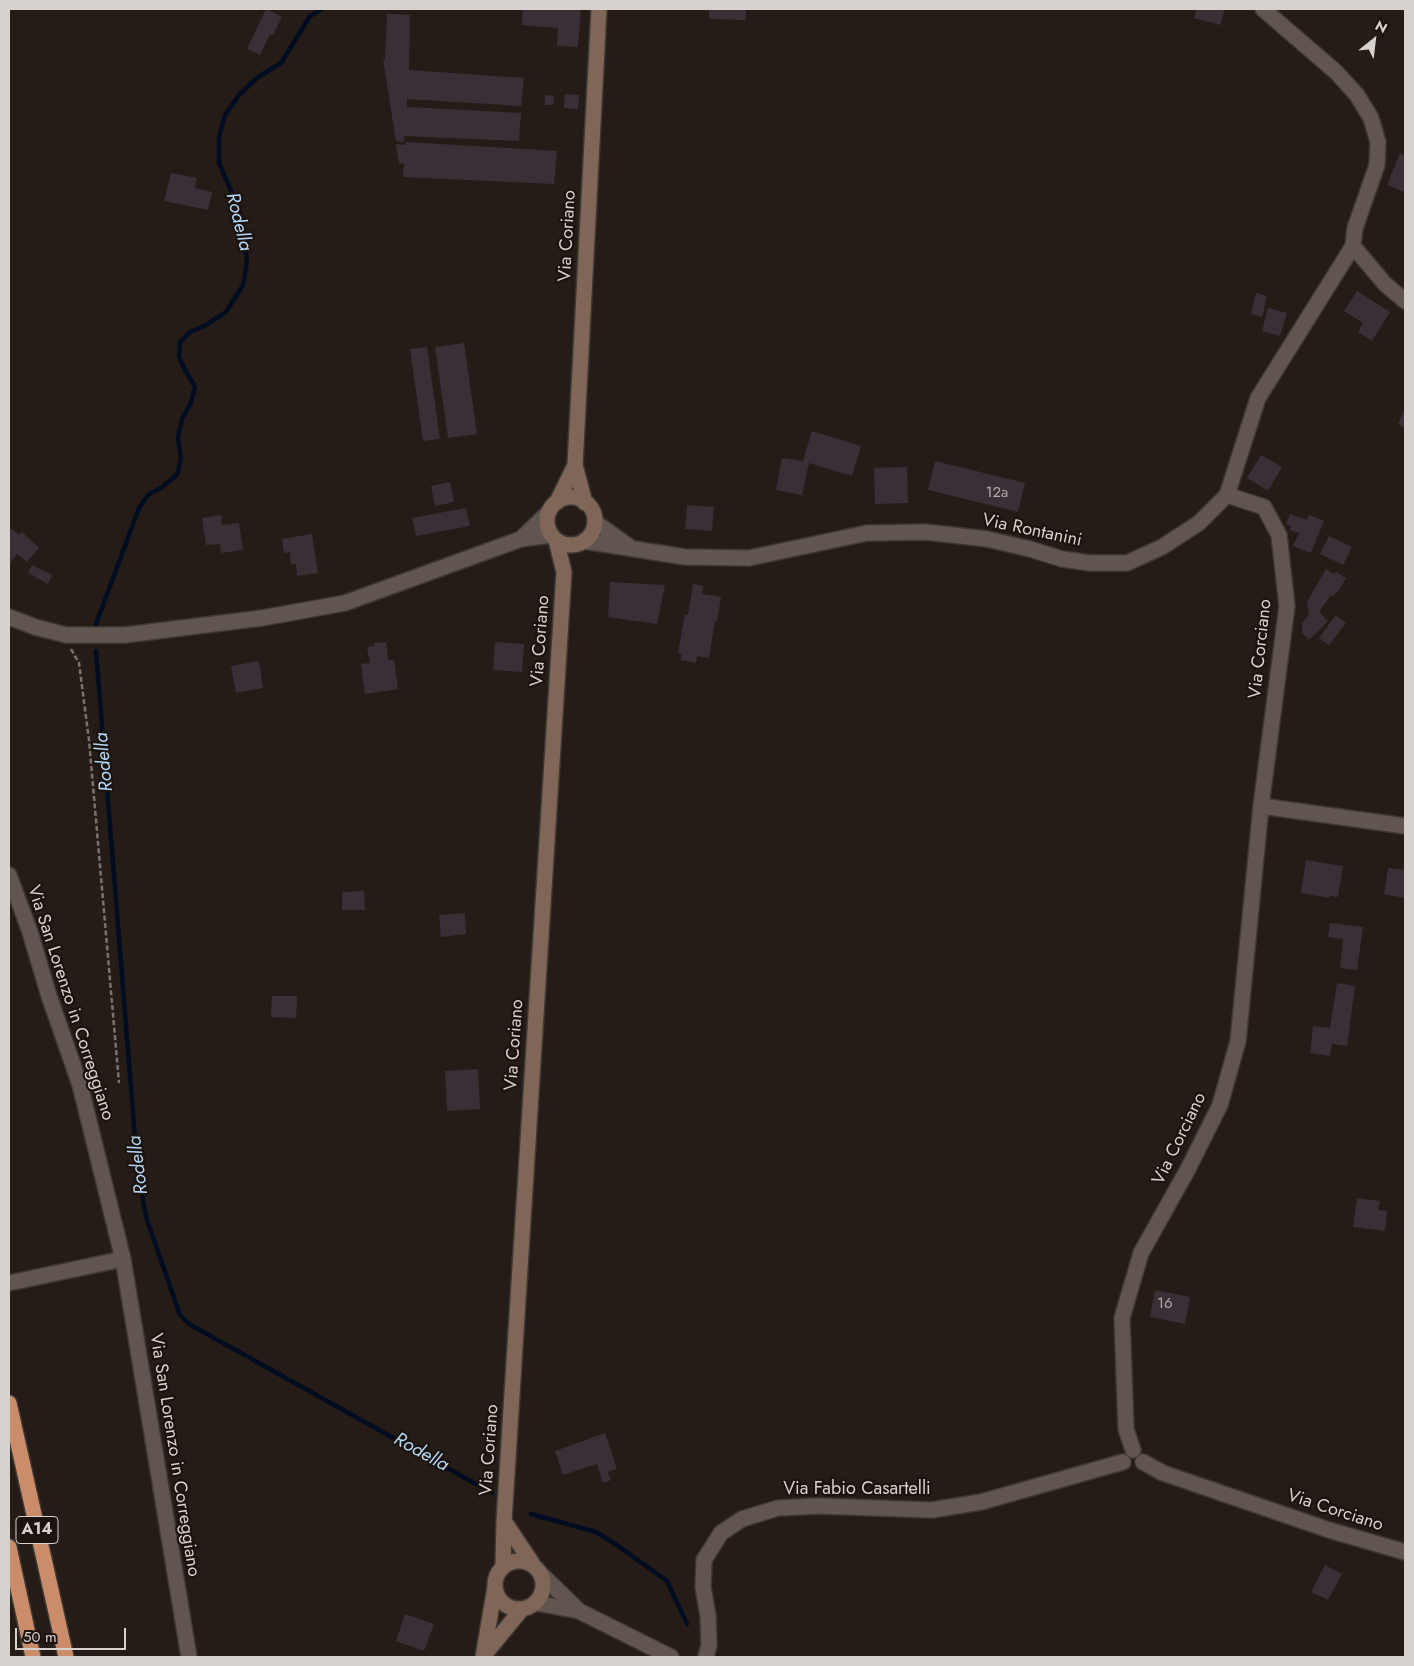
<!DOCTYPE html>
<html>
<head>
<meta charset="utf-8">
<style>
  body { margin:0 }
  #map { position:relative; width:1414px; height:1666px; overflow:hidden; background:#251c17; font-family:Jost,sans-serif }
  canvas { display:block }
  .frame { position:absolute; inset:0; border:10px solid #d8d2ce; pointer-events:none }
  .north { position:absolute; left:1349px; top:15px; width:50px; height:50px; -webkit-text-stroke:4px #1b130e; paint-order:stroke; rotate:29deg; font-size:14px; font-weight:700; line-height:20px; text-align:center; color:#d8d2ce }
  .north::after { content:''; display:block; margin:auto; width:18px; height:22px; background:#d8d2ce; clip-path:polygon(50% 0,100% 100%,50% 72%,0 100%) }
  .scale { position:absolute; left:15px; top:1628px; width:111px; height:22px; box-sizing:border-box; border:2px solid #d8d2ce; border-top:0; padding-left:6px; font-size:15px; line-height:18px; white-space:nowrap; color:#d8d2ce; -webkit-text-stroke:4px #1b130e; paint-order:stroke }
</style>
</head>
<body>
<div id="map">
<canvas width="1414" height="1666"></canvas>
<div class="frame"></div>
<div class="north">N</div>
<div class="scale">50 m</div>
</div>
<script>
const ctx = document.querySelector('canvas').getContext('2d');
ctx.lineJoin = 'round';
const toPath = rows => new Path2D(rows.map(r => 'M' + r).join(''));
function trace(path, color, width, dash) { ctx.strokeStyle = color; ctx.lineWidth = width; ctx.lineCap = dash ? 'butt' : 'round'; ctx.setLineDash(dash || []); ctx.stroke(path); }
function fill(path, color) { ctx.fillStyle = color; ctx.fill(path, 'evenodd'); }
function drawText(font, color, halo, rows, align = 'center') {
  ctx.font = font + ' Jost,sans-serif'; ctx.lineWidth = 4.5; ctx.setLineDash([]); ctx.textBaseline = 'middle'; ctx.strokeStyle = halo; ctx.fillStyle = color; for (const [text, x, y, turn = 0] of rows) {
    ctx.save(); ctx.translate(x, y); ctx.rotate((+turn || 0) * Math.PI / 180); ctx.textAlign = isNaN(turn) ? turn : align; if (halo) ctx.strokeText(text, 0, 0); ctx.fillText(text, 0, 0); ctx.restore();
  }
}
trace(toPath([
  [96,624,139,508,148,495,162,487,177,475,181,458,178,438,182,419,191,403,195,387,186,372,179,357,180,342,190,332,206,325,226,312,243,285,247,261,239,209,219,163,219,137,225,115,239,95,258,77,281,63,310,16,322,9],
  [96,651,137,1163,146,1217,180,1315,189,1324,492,1493],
  [531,1514,596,1532,617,1545,667,1581,687,1624]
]), '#000d21', 4.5);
fill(toPath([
  [266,9,282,17,273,35,270,34,260,55,247,49],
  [523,9,581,9,578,47,557,46,558,28,522,25],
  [709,9,746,9,746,20,709,19],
  [1197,9,1225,9,1220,25,1194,18],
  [387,14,410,15,409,70,524,78,521,106,407,99,407,107,521,113,519,141,404,136,404,142,396,141,383,59,385,60],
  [565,94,579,95,578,109,564,108],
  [545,95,554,96,553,105,545,105],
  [406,142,557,151,554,184,403,177,404,163,399,164,396,144,405,145],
  [1400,153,1405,156,1405,192,1387,185],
  [171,173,197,178,195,188,212,192,208,210,164,201],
  [1357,291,1390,312,1372,341,1358,332,1363,323,1344,311],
  [1256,293,1267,296,1262,317,1251,314],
  [1268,308,1287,313,1280,336,1262,331],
  [464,343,477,434,448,438,435,347],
  [427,347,440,439,423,441,410,349],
  [1405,409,1405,428,1398,424],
  [812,431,861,446,852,476,809,463,802,495,776,490,782,458,803,461],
  [1261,455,1282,467,1268,491,1247,478],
  [935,461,1025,483,1018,512,928,490],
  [907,467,908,503,875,504,874,468],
  [450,482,454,502,435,506,431,486],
  [687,505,714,507,712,531,685,529],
  [466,508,470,526,416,536,412,518],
  [1290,514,1307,520,1309,515,1324,521,1311,553,1293,546,1299,533,1290,530,1291,526,1286,524],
  [221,515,222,525,239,523,243,550,221,553,220,544,206,545,202,518],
  [11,528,19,535,22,532,39,548,27,562,17,554,9,564,9,531],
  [312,534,318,573,297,576,296,564,291,565,290,552,284,553,282,539],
  [1329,536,1352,547,1343,565,1320,554],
  [32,565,52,575,48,584,28,573],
  [1326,569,1334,574,1336,572,1346,578,1338,592,1337,592,1333,596,1331,595,1319,612,1328,621,1309,640,1302,633,1302,623,1309,615,1307,602],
  [610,582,665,585,657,624,608,617],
  [693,584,703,586,702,594,721,597,717,621,715,621,709,658,697,656,696,663,680,660,682,654,678,653,685,614,688,615],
  [1336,615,1346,623,1329,645,1319,638],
  [386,642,388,660,394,660,398,689,365,694,361,664,370,663,367,647,375,646,374,643],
  [495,642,524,644,522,672,493,670],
  [259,661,263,688,236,693,231,666],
  [1306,860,1343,866,1338,897,1330,896,1329,898,1301,893],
  [1388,868,1405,870,1405,898,1384,894],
  [364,891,365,910,342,910,342,892],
  [465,913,466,934,441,937,439,915],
  [1330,923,1363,927,1357,970,1340,968,1343,939,1328,937],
  [1337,983,1355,986,1347,1046,1332,1044,1330,1056,1310,1053,1313,1026,1330,1028],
  [272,996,297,996,296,1018,271,1017],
  [478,1069,480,1109,447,1111,445,1071],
  [1357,1198,1380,1201,1378,1210,1387,1211,1385,1231,1353,1227],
  [1155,1290,1190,1297,1185,1324,1150,1317],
  [605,1433,617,1469,608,1472,611,1480,603,1483,597,1464,563,1475,555,1451],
  [1325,1565,1342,1574,1328,1600,1311,1592],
  [405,1614,434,1624,424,1651,396,1641]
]), '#393037');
const street = toPath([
  [1263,9,1336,72,1357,95,1371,118,1378,142,1377,165,1355,228,1353,246],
  [595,522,630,547],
  [521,539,548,513],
  [584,541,685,557,749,558,867,533,926,532,987,539,1030,549,1062,559,1090,563,1127,563,1162,547,1199,523,1227,495,1258,398,1353,246,1385,284,1405,301],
  [9,617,35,627,66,635,125,635,262,618,345,603,521,539,551,535],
  [1261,806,1405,826],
  [9,875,30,932,49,996,80,1085,123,1259,189,1657],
  [9,1283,123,1259],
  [1133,1450,1126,1429,1122,1318,1141,1253,1188,1169,1220,1105,1238,1041,1261,806,1287,606,1279,535,1264,507,1227,495],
  [1143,1462,1163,1473,1329,1530,1405,1552],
  [542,1575,579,1611],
  [536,1603,579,1611,671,1657],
  [706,1657,709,1645,708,1616,703,1587,704,1560,721,1533,742,1519,778,1508,818,1506,932,1510,981,1502,1123,1462]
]);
const secondary = toPath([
  '547 521a24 24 0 1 1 48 0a24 24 0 1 1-48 0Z',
  [557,502,575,465],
  [585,503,575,465,599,9],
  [504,1521,532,1563],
  '495 1585a24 24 0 1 1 48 0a24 24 0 1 1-48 0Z',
  [503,1566,504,1521,564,572,556,540],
  [485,1654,522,1609],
  [483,1657,495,1587]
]);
const highway = toPath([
  [9,1403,66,1657],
  [9,1547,33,1657]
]);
trace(street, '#3e3834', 18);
trace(secondary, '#3e3834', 18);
trace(highway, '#3e3834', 18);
trace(toPath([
  [71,649,79,663,89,740,119,1083]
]), '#7a726e', 2.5, [5, 2.5]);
trace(street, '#60564f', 15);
trace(secondary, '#806657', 15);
trace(highway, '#cb8c6a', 15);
drawText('15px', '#b0aaa8', null, [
  ["12a",997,493],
  ["16",1165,1304]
]);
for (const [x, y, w] of [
  [37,1530,42]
]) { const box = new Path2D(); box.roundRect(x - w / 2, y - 13.5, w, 27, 4); ctx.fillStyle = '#1b130e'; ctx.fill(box); trace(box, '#d8d2ce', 1); }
drawText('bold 16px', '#d8d2ce', null, [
  ["A14",37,1530]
]);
drawText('18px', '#d8d2ce', '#1b130e', [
  ["Via Coriano",568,236,-87],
  ["Via Rontanini",1032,531,12],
  ["Via Coriano",541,641,-86],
  ["Via Corciano",1261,649,-84],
  ["Via San Lorenzo in Correggiano",70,1003,72],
  ["Via Coriano",515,1045,-86],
  ["Via Corciano",1180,1139,-64],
  ["Via Coriano",490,1450,-86],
  ["Via San Lorenzo in Correggiano",174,1455,81],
  ["Via Fabio Casartelli",857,1490],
  ["Via Corciano",1335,1511,18]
]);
drawText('italic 19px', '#b4d6f6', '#1b130e', [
  ["Rodella",238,222,76],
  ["Rodella",105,762,-95],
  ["Rodella",139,1165,-97],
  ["Rodella",421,1453,29]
]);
</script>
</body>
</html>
